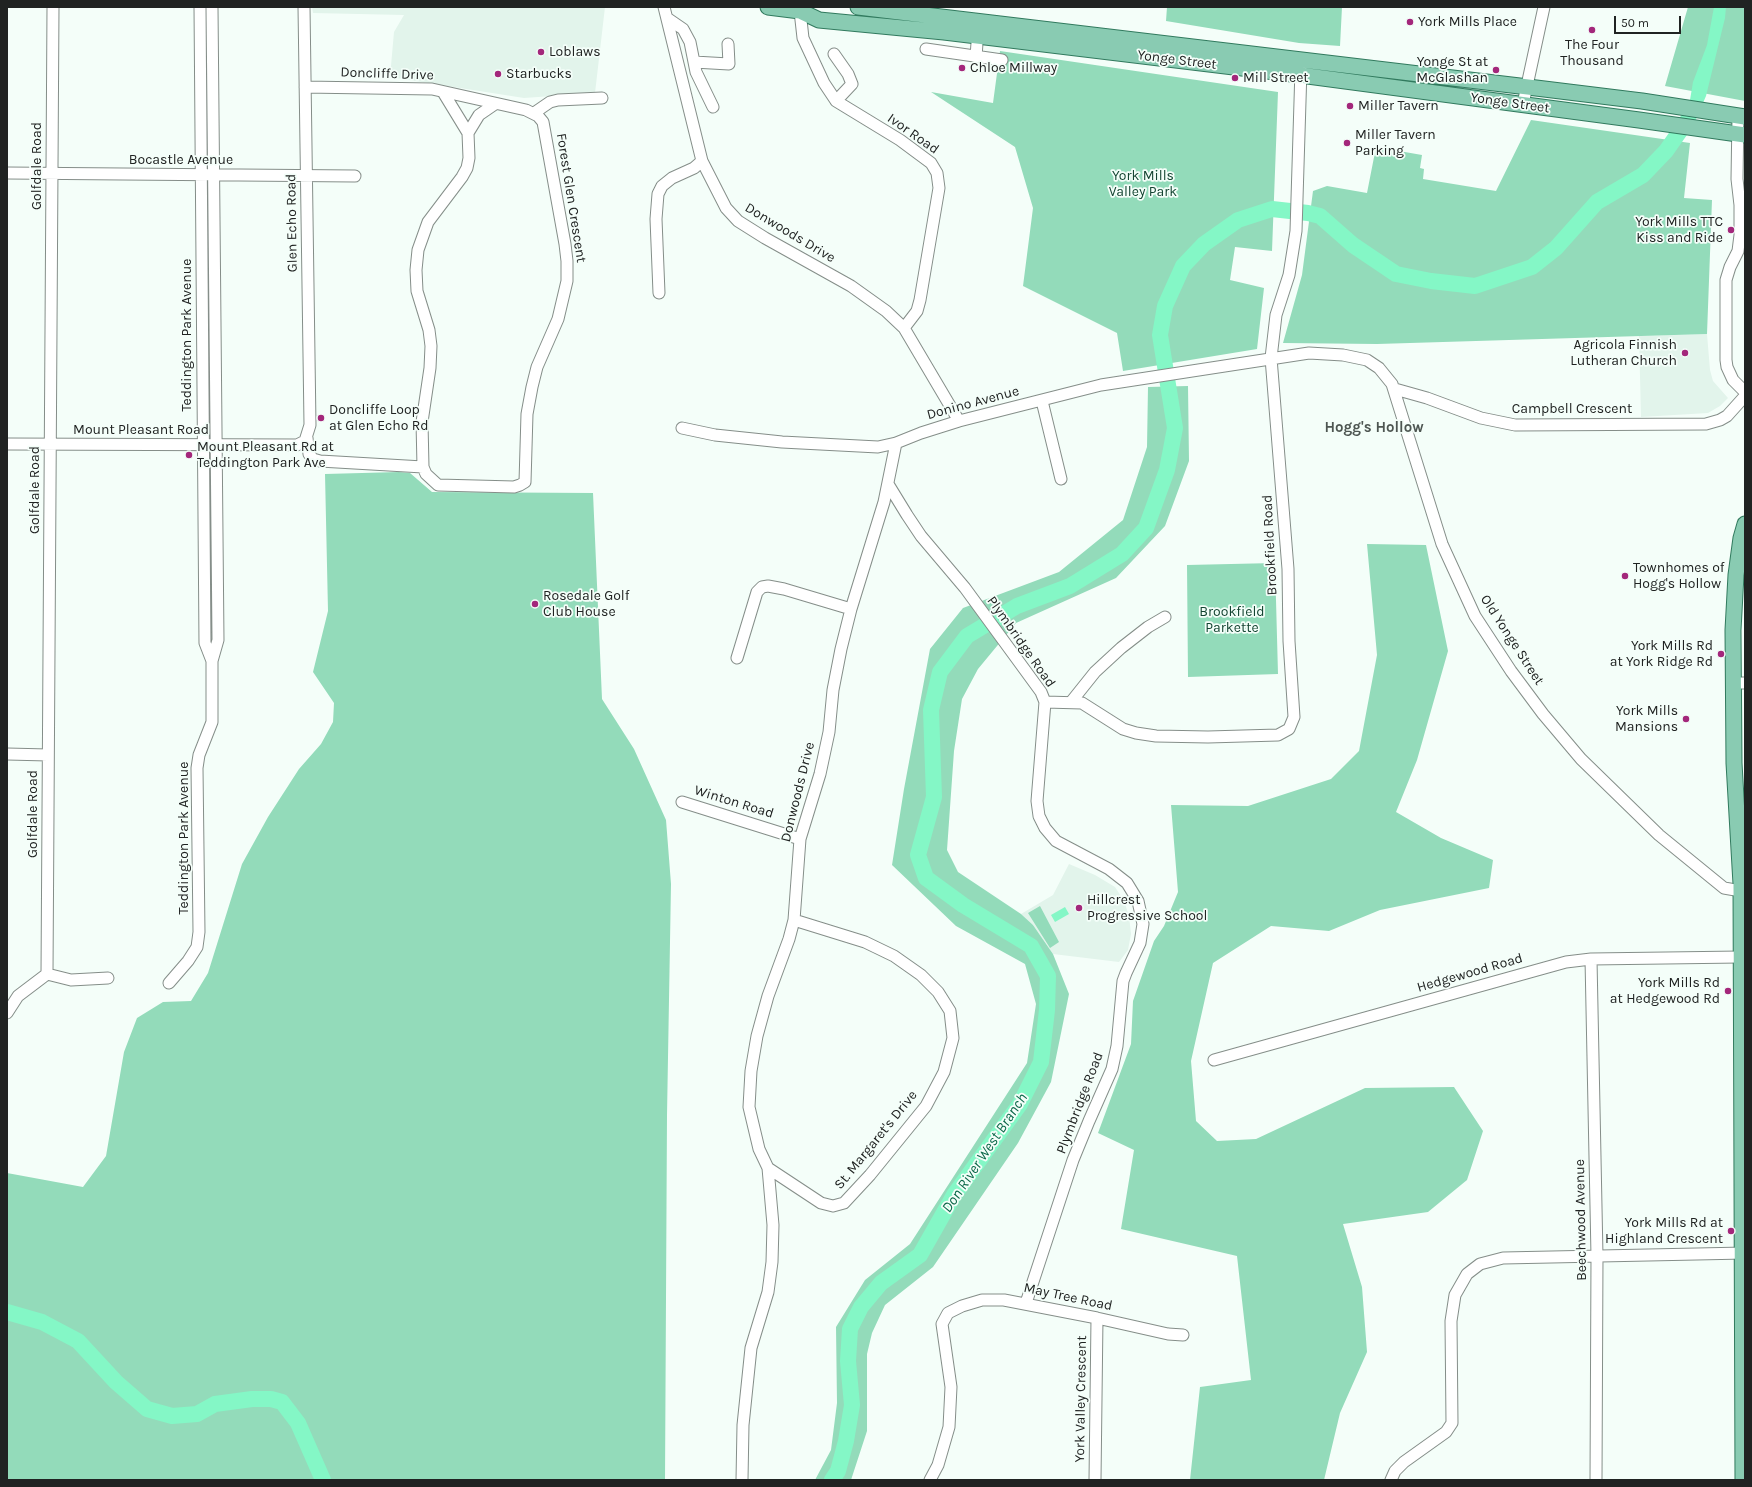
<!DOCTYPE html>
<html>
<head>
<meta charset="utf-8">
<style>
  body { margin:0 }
  #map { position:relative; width:1752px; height:1487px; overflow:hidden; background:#f4fef9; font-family:Karla,sans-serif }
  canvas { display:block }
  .frame { position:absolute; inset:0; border:8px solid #202322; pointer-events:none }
  .scale { position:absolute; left:1614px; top:16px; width:67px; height:18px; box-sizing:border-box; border:2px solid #202322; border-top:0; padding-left:5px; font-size:12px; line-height:14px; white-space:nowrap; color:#202322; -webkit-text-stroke:3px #f4fef9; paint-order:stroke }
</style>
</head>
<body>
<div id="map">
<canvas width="1752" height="1487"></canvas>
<div class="frame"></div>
<div class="scale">50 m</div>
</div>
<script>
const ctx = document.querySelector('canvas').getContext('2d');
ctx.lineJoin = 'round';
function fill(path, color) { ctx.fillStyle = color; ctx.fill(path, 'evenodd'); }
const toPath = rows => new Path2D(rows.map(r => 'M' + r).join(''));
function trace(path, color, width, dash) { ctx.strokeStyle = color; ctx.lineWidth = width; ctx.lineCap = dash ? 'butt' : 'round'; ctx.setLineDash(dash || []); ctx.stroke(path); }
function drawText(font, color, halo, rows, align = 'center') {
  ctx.font = font + ' Karla,sans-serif'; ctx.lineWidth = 3.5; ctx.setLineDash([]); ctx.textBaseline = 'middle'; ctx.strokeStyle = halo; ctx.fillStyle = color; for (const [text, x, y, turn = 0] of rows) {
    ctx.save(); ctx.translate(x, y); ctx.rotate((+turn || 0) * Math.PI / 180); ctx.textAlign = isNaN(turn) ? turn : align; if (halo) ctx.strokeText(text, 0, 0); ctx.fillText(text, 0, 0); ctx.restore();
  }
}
fill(toPath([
  [312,7,605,7,595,93,524,98,390,77,394,32,404,15,313,13],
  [1707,334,1710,370,1713,381,1728,398,1720,406,1708,413,1641,417,1639,336],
  [1069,864,1095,875,1115,887,1124,901,1129,916,1131,934,1128,950,1119,962,1053,954,1033,925,1021,914,1053,895]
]), '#e2f4eb');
fill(toPath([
  [1167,7,1342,7,1340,46,1299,43,1166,21],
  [1688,7,1745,7,1745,101,1665,86],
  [1000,51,1278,92,1272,251,1235,247,1230,280,1264,288,1257,349,1123,371,1117,333,1023,286,1033,208,1015,147,931,92,993,103],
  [1531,120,1690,143,1684,198,1712,200,1707,334,1377,344,1283,343,1302,275,1313,191,1327,186,1367,193,1376,147,1422,155,1420,168,1424,169,1423,179,1496,191],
  [1188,386,1189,461,1165,526,1116,578,1016,623,978,669,962,699,954,751,947,850,958,872,1021,914,1033,925,1053,954,1069,994,1051,1082,1018,1143,933,1267,885,1305,872,1333,867,1354,867,1431,851,1480,815,1480,831,1450,837,1403,836,1327,865,1280,910,1244,1027,1063,1036,1004,1025,964,956,926,892,865,904,789,930,649,963,608,1059,572,1123,520,1147,447,1148,387],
  [399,472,410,473,432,492,593,493,602,699,634,749,666,820,671,884,667,1115,665,1480,7,1480,7,1173,83,1187,106,1156,124,1052,137,1018,163,1002,191,1001,208,973,242,864,268,817,299,769,321,744,333,722,334,703,313,672,328,611,325,474],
  [1367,544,1426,545,1448,651,1417,760,1396,812,1441,838,1493,860,1489,888,1380,910,1329,931,1271,926,1213,963,1191,1061,1196,1121,1217,1141,1256,1139,1365,1088,1454,1087,1483,1131,1467,1180,1428,1212,1343,1224,1362,1287,1367,1352,1340,1413,1324,1480,1190,1480,1200,1387,1251,1380,1237,1256,1121,1229,1134,1150,1098,1133,1131,1044,1133,1001,1154,941,1164,926,1178,892,1171,805,1248,806,1331,779,1359,751,1377,655],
  [1275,563,1278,674,1188,677,1187,565],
  [1040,906,1059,942,1050,948,1028,913]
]), '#93dbba');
fill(toPath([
  [1714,7,1726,7,1725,18,1706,96,1693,126,1675,139,1679,122,1690,100,1693,82,1707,45],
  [1065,907,1069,914,1055,922,1051,915]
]), '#84f7c6');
trace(toPath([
  [7,1312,42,1322,78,1341,116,1382,147,1409,172,1416,197,1414,215,1404,252,1399,271,1399,282,1402,298,1423,323,1480],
  [832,1480,838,1471,846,1441,852,1405,848,1361,850,1329,861,1307,881,1283,920,1255,954,1195,1020,1104,1041,1062,1047,1010,1048,976,1031,946,963,905,926,878,918,855,934,797,931,710,940,672,967,636,1017,606,1070,586,1122,554,1146,528,1167,470,1175,428,1160,335,1165,306,1183,266,1204,244,1238,220,1272,209,1308,213,1320,216,1353,245,1396,274,1431,281,1475,286,1532,267,1556,248,1597,202,1643,175,1666,151,1687,121]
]), '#84f7c6', 16);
const minor = toPath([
  [200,7,205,643,212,661],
  [664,7,702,161,726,208,738,221,765,238,851,286,886,311,904,328,959,421],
  [800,11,803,38,824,83,836,101,900,140,931,163,937,173,939,188,920,300,917,311,904,328],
  [667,18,683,29,690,42,696,72,713,107],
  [926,49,1002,60],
  [834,54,848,74,852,84,836,101],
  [976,57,978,29],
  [694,62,729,64,728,44],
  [305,87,432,89,526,110,538,116,543,122,565,244,567,261,567,281,558,319,537,367,532,387,527,414,525,482,520,485,514,487,438,485,426,474,423,467,422,422,430,368,431,346,429,330,417,291,416,270,418,250,428,222,462,177,467,168,469,158,468,133,443,92],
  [1523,104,1544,7],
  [534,113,550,102,558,100,602,98],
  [1738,116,1737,179,1740,205,1740,235,1738,251,1730,267,1726,280,1726,360,1727,367,1733,380,1745,392],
  [468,133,479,115,495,104],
  [7,173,355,176],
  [659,293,656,219,658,194,662,186,672,178,694,168,702,161],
  [1395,389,1427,398,1481,418,1515,425,1706,424,1720,420,1727,416,1745,396],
  [1042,401,1061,479],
  [682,428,715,435,782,442,878,447,896,443,921,433,959,421,1101,385,1309,353,1343,355,1367,360,1379,368,1392,384,1442,544,1475,616,1511,671,1543,714,1581,759,1659,835,1724,888,1741,891],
  [307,438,309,454,313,459,320,461,423,467],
  [7,444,297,445,305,441,310,425,304,7],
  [888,484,907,515,921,536,965,588,1041,692,1045,702,1037,801,1039,816,1045,828,1056,841,1109,869,1127,883,1138,901,1143,924,1140,943,1126,973,1123,981,1117,1046,1112,1069,1089,1121,1073,1160,1026,1303],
  [737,658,757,592,762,587,768,586,784,589,851,609],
  [1733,683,1745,683],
  [1045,702,1082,703,1123,729,1136,733,1156,736,1208,737,1278,735,1289,729,1294,717,1289,641,1288,569,1271,358,1276,315,1289,275,1296,231,1301,69],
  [1071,702,1095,672,1121,648,1148,627,1165,617],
  [7,754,48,755],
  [682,802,800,839],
  [794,920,865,942,894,956,921,975,938,992,950,1011,953,1038,944,1072,926,1106,870,1175,844,1203,833,1206,821,1203,768,1168,759,1149,749,1107,751,1071,757,1036,768,996,789,939,794,920,800,839,820,774,829,732,833,690,841,649,851,609,884,502,896,443],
  [1591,959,1597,1256,1596,1480],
  [47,974,53,7],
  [47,974,71,980,108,978],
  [169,983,188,961,197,947,199,932,197,768,199,755,212,722,212,661,218,640,212,7],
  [7,1013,18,996,47,974],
  [1214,1060,1566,962,1591,959,1740,957],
  [742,1480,743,1425,751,1348,768,1292,772,1262,773,1225,768,1168],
  [930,1480,938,1465,949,1427,951,1387,942,1324,948,1313,962,1306,982,1300,1004,1300,1097,1318,1168,1334,1183,1335],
  [1095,1480,1097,1318],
  [1391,1480,1395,1471,1404,1462,1446,1432,1452,1423,1451,1321,1455,1295,1467,1274,1480,1264,1503,1258,1745,1253]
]);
const major = toPath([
  [768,7,800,11,819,20,944,32,1300,75,1639,120,1745,135],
  [858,7,1528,87,1642,101,1745,117],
  [1743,1480,1741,884,1734,763,1733,630,1736,575,1741,538,1745,524]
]);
trace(minor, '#858e89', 13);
trace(major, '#317a5e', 17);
trace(minor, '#fff', 11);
trace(major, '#89cbb2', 15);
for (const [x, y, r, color] of [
  [1410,22,4,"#a3277b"],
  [1592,30,4,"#a3277b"],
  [541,52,4,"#a3277b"],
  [962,68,4,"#a3277b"],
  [1496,70,4,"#a3277b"],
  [498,74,4,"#a3277b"],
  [1235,78,4,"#a3277b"],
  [1350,106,4,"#a3277b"],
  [1347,143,4,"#a3277b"],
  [1731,230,4,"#a3277b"],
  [1685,353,4,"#a3277b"],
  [321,418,4,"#a3277b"],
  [189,455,4,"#a3277b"],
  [1625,576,4,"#a3277b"],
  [535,604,4,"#a3277b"],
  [1721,654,4,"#a3277b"],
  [1686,719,4,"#a3277b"],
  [1079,908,4,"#a3277b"],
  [1728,991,4,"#a3277b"],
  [1731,1231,4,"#a3277b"]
]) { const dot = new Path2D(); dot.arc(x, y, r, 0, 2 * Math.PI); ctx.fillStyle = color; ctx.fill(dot); trace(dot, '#f4fef9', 1.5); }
drawText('14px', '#202322', '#f4fef9', [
  ["York Mills Place",1418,22],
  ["The Four",1592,45,"center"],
  ["Thousand",1592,61,"center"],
  ["Loblaws",549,52],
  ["Yonge St at",1488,62,"right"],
  ["McGlashan",1488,78,"right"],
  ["Chloe Millway",970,68],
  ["Starbucks",506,74],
  ["Mill Street",1243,78],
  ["Miller Tavern",1358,106],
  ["Miller Tavern",1355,135],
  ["Parking",1355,151],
  ["York Mills TTC",1723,222,"right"],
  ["Kiss and Ride",1723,238,"right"],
  ["Agricola Finnish",1677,345,"right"],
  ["Lutheran Church",1677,361,"right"],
  ["Doncliffe Loop",329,410],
  ["at Glen Echo Rd",329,426],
  ["Mount Pleasant Rd at",197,447],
  ["Teddington Park Ave",197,463],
  ["Townhomes of",1633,568],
  ["Hogg's Hollow",1633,584],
  ["Rosedale Golf",543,596],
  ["Club House",543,612],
  ["York Mills Rd",1713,646,"right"],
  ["at York Ridge Rd",1713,662,"right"],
  ["York Mills",1678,711,"right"],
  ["Mansions",1678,727,"right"],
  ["Hillcrest",1087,900],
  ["Progressive School",1087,916],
  ["York Mills Rd",1720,983,"right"],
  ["at Hedgewood Rd",1720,999,"right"],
  ["York Mills Rd at",1723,1223,"right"],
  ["Highland Crescent",1723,1239,"right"]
], 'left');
drawText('14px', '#202322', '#f4fef9', [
  ["Yonge Street",1177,60,7],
  ["Doncliffe Drive",387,74,2],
  ["Yonge Street",1510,103,8],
  ["Ivor Road",913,134,35],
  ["Bocastle Avenue",181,160],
  ["Golfdale Road",37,166,-90],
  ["Forest Glen Crescent",571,198,81],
  ["Glen Echo Road",292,223,-91],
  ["Donwoods Drive",790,233,31],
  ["Teddington Park Avenue",187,335,-90],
  ["Donino Avenue",973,403,-15],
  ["Campbell Crescent",1572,409],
  ["Mount Pleasant Road",141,430],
  ["Golfdale Road",35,490,-90],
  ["Brookfield Road",1270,545,-93],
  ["Old Yonge Street",1512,640,57],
  ["Plymbridge Road",1021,642,55],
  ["Donwoods Drive",798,792,-76],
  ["Winton Road",734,802,17],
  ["Golfdale Road",33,814,-90],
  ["Teddington Park Avenue",184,838,-90],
  ["Hedgewood Road",1470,973,-16],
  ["Plymbridge Road",1080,1103,-69],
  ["St. Margaret's Drive",876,1140,-51],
  ["Beechwood Avenue",1581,1220,-91],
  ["May Tree Road",1068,1297,12],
  ["York Valley Crescent",1081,1399,-89]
]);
drawText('14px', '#134431', '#f4fef9', [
  ["York Mills",1143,176],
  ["Valley Park",1143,192],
  ["Brookfield",1232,612],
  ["Parkette",1232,628]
]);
drawText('bold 15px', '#4e5652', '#f4fef9', [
  ["Hogg's Hollow",1374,428]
]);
drawText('italic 15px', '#0b6849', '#f4fef9', [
  ["Don River West Branch",985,1153,-56]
]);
</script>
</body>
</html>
